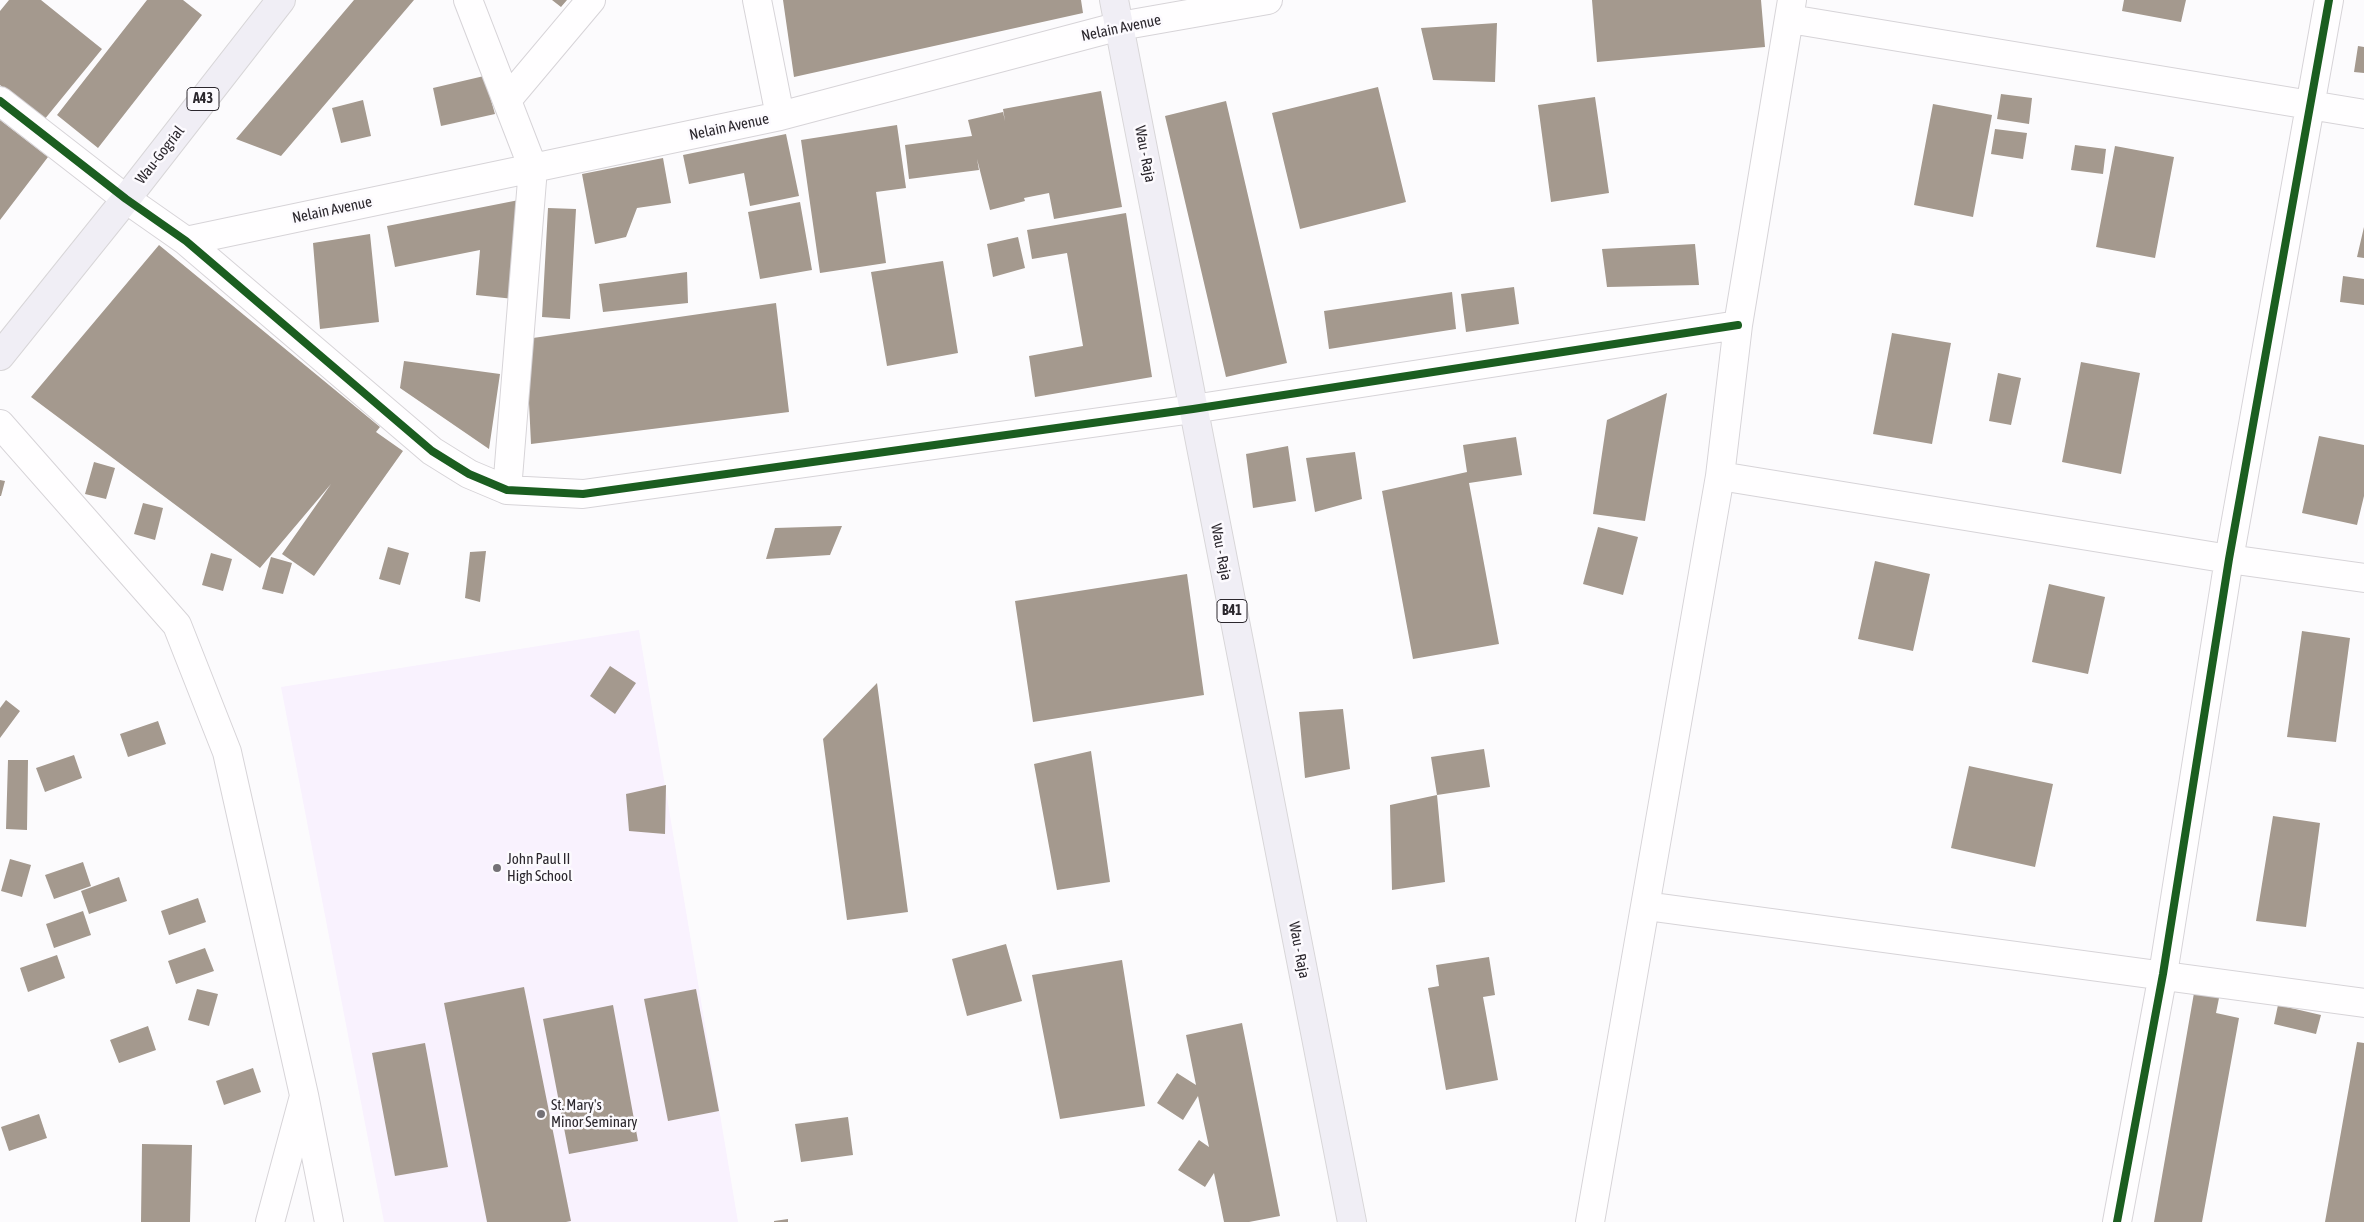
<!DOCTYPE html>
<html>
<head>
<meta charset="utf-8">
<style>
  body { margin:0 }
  canvas { display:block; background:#fcfbfd }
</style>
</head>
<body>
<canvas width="2364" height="1222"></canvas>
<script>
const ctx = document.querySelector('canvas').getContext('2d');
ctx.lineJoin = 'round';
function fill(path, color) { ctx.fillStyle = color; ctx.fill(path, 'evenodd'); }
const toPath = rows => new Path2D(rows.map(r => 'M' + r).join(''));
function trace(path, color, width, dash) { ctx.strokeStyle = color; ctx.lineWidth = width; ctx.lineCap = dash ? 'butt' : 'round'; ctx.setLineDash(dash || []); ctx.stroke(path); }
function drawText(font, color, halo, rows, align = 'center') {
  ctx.font = font + ' "Asap Condensed",sans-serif'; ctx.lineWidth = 5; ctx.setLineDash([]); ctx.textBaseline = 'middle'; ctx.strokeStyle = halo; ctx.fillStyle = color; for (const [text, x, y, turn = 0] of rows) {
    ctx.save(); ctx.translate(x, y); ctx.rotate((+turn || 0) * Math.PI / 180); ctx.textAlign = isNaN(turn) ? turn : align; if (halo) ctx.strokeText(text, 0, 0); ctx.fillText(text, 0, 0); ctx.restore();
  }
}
fill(toPath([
  [639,630,738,1222,384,1222,281,687]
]), '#f9f2fe');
fill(toPath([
  [9,0,41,0,102,49,44,120,0,85,0,11],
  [147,0,183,0,202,15,98,148,57,115],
  [354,0,414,0,281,156,236,139],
  [552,0,567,0,561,7],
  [783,0,1081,0,1083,13,794,77],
  [1592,0,1761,0,1765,47,1597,62],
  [2124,0,2186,0,2181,22,2122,11],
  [1497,23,1495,82,1433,80,1421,28],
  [2358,46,2364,47,2364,73,2354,72],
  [484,76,495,114,441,126,433,88],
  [1378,87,1406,202,1300,229,1272,113],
  [1101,91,1122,207,1054,219,1049,193,1024,198,1025,201,990,210,977,159,979,170,909,179,905,145,972,136,968,120,1003,112,1005,121,1003,109],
  [2001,94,2032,98,2029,124,1997,119],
  [1595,97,1609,193,1551,202,1538,105],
  [363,100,371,136,341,143,332,108],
  [1226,101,1287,363,1226,377,1165,116],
  [1933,104,1992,115,1973,217,1914,205],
  [0,120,48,157,0,220],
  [897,125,906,188,876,192,886,263,820,273,801,140],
  [1995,129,2027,133,2023,159,1991,154],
  [786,134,799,196,750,206,744,173,689,184,683,155],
  [2075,145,2106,149,2103,174,2071,170],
  [2115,146,2174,157,2155,258,2096,247],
  [663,158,671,203,637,208,626,237,595,244,582,174],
  [524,199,514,299,476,295,480,250,395,267,387,226],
  [800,202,812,270,760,279,748,212],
  [548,208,576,209,570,319,542,317],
  [1126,213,1152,377,1035,397,1029,356,1083,346,1067,253,1032,259,1027,230],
  [2364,227,2364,258,2357,257],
  [370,234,379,322,320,329,313,243],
  [1018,237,1025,268,993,277,987,244],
  [1695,244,1699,285,1607,287,1602,249],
  [159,245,380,427,376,432,403,451,314,576,282,554,331,484,260,568,31,397],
  [943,261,958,353,887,366,871,272],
  [687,272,688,303,603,312,599,284],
  [2343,276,2364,279,2364,305,2340,302],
  [1514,287,1519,324,1466,332,1461,294],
  [1452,292,1456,329,1329,349,1324,311],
  [776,303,789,412,531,444,526,339],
  [1892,333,1951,343,1932,444,1873,434],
  [404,361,500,374,489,449,400,388],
  [2081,362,2140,373,2121,474,2062,462],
  [1998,373,2021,378,2011,425,1989,421],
  [1667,393,1645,521,1593,514,1607,420],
  [2319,436,2364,445,2364,496,2357,525,2302,513],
  [1516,437,1522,475,1469,483,1499,644,1413,659,1382,491,1467,472,1463,445],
  [1288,446,1296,501,1253,508,1246,454],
  [1355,452,1362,499,1315,512,1306,458],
  [94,462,115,468,106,499,85,494],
  [0,480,5,481,1,496,0,496],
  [143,503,163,508,155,540,134,534],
  [842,526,830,555,766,559,775,528],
  [1598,527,1638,537,1623,595,1583,584],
  [388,547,409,553,400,585,379,579],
  [486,551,480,602,465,598,470,552],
  [211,553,232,559,223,591,202,585],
  [271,557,292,563,283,594,262,589],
  [1875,561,1930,574,1913,651,1858,639],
  [1187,574,1204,695,1033,722,1015,601],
  [2049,584,2105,597,2088,674,2032,662],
  [2302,631,2350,638,2336,742,2287,737],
  [610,666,636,683,615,714,590,696],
  [877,683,908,912,847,920,823,739],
  [6,700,20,711,0,738,0,708],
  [1343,709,1350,769,1305,778,1299,712],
  [158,721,166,744,128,757,120,734],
  [1484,749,1490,787,1437,795,1431,757],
  [1091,751,1110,882,1057,890,1034,764],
  [74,755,82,778,45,792,36,768],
  [8,760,28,760,27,830,6,829],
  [1969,766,2053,784,2035,867,1951,848],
  [666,785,665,834,629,831,626,794],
  [1437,795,1445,882,1392,890,1390,805],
  [2273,816,2320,823,2306,927,2256,921],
  [10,859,31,865,22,897,1,891],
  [83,862,91,886,54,899,45,875],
  [119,877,127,901,89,914,81,891],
  [198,898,206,922,169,935,161,911],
  [83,911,91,935,54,948,46,924],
  [1006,944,1022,1001,967,1016,952,959],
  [205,948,214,971,176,984,168,961],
  [57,955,65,978,28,992,20,968],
  [1489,957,1495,995,1483,997,1498,1080,1446,1090,1428,988,1439,986,1436,965],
  [1122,960,1145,1106,1060,1119,1032,975],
  [524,987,571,1221,566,1222,487,1222,444,1003],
  [197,989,218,994,209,1026,188,1020],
  [696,989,719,1111,668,1121,644,999],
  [2194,993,2219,998,2216,1013,2239,1018,2202,1222,2154,1222],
  [613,1005,638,1141,569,1154,543,1019],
  [2278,1005,2321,1015,2316,1034,2274,1024],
  [1242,1023,1280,1216,1249,1222,1224,1222,1214,1173,1205,1187,1178,1170,1199,1140,1209,1147,1198,1096,1183,1120,1157,1103,1177,1073,1196,1085,1186,1035],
  [148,1026,156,1050,119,1063,110,1040],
  [2357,1042,2364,1043,2364,1222,2325,1222],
  [425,1043,448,1167,395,1176,372,1053],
  [253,1068,261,1092,224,1105,216,1081],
  [39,1114,47,1138,9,1151,1,1127],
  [848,1117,853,1155,801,1162,795,1124],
  [142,1144,192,1145,190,1222,141,1222],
  [788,1219,788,1222,774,1222,774,1221]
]), '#a4998e');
const minor = toPath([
  [468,0,533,168,507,490],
  [757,0,780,116],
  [1790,19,2364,114],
  [507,100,591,0],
  [0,101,126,199,186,241,432,451,469,474,507,490,583,494,1193,409,1738,325],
  [186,241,780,116,1120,26,1268,0],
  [0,424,177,625,227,752,304,1095,329,1222],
  [1720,476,2229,559,2364,578],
  [1646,906,2364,1003],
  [270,1222,303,1100],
  [1590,1222,1720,476,1738,325,1792,0],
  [2117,1222,2163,974,2229,559,2329,0]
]);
const major = toPath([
  [1114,0,1352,1222],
  [0,356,126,199,281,0]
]);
trace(minor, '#d7d4d8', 30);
trace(major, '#d8d6d8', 30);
trace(minor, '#fffeff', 28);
trace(major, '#f0eef5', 28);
trace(toPath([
  [0,101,126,199,186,241,432,451,469,474,507,490,583,494,1193,409,1738,325],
  [2117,1222,2163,974,2229,559,2329,0]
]), '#1b5e20', 8);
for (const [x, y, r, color] of [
  [497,868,5,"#747176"],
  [541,1114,5,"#747176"]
]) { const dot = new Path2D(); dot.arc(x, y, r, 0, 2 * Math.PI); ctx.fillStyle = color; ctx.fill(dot); trace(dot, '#fcfafe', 2); }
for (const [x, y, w] of [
  [203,99,32],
  [1232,611,30]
]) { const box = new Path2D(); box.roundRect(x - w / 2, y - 11.5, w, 23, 4); ctx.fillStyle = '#fcfafe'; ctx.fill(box); trace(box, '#2b272d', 1); }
drawText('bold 14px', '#2b272d', null, [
  ["A43",203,99],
  ["B41",1232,611]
]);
drawText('15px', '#2b272d', '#fcfafe', [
  ["Nelain Avenue",1121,28,-12],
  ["Nelain Avenue",729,127,-12],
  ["Wau - Raja",1145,154,79],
  ["Wau-Gogrial",160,155,-52],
  ["Nelain Avenue",332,210,-12],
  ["Wau - Raja",1221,552,79],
  ["Wau - Raja",1299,950,79]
]);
drawText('15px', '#2b272d', '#fcfafe', [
  ["John Paul II",507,859],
  ["High School",507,876],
  ["St. Mary's",551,1105],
  ["Minor Seminary",551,1122]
], 'left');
</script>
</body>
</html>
